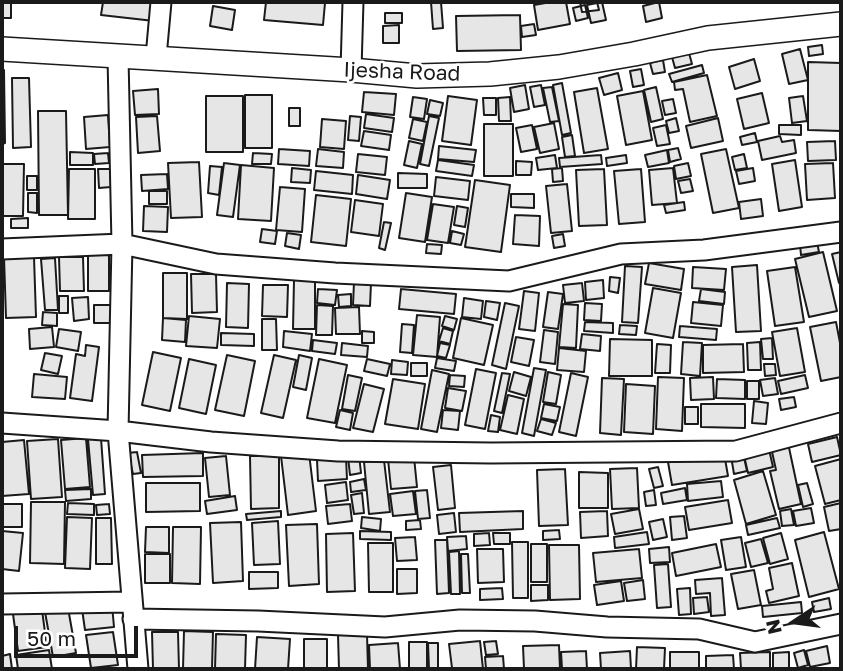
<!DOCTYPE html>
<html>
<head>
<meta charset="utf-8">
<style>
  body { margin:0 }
  #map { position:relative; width:843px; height:671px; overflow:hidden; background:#fff; font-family:"Golos Text",sans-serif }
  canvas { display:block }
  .frame { position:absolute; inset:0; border:4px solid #1a1a1a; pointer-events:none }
  .north { position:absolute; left:759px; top:587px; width:70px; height:70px; -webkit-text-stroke:5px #fff; paint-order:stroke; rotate:257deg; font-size:19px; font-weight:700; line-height:28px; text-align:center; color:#1a1a1a }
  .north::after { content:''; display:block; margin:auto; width:24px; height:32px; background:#1a1a1a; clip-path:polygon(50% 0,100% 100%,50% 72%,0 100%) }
  .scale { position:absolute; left:14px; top:626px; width:124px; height:32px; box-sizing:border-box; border:4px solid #1a1a1a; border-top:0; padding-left:9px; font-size:21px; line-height:24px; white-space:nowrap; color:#1a1a1a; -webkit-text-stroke:5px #fff; paint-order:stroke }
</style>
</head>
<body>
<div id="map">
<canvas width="843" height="671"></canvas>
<div class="frame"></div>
<div class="north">N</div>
<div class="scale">50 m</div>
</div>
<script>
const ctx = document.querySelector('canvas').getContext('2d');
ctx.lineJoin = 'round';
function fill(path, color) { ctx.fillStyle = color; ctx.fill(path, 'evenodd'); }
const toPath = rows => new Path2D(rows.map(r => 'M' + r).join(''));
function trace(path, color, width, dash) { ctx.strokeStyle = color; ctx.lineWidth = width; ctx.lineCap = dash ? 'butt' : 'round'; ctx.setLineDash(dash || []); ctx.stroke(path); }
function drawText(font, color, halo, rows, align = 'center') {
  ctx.font = font + ' "Golos Text",sans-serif'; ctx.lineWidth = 5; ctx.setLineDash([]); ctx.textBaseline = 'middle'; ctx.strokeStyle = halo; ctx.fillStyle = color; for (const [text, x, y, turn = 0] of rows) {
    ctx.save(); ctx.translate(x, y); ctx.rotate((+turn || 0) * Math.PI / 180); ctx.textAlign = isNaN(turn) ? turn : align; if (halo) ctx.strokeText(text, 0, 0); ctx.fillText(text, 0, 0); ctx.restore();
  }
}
const building = toPath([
  [2,2,11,2,11,18,2,18,2,2],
  [103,2,156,2,154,21,101,15,103,2],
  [266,2,325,3,323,25,264,20,266,2],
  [431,2,441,2,443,28,433,29,431,2],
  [551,2,566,2,570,24,538,30,534,5,551,2],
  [580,2,597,2,599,10,582,12,580,2],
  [602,2,606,20,591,23,587,5,602,2],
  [659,2,662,18,646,22,643,6,659,2],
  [585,5,588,18,576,21,573,8,585,5],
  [213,6,235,10,232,30,210,26,213,6],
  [385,13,402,13,402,23,385,23,385,13],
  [520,15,521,50,457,51,456,16,520,15],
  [534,24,536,35,522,37,521,26,534,24],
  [399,25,399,43,383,43,383,26,399,25],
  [822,45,823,54,809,56,808,47,822,45],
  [800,49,808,80,789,84,782,54,800,49],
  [689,53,692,64,675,68,672,57,689,53],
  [754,59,760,81,735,89,729,67,754,59],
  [663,60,665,72,653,74,650,63,663,60],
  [808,62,841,63,841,131,808,130,808,62],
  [702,65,704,73,672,82,669,74,702,65],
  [641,69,644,85,633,87,630,71,641,69],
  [2,70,4,70,5,143,2,144,2,70],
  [618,73,622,90,604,95,599,78,618,73],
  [707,75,717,116,690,122,683,89,675,90,674,82,707,75],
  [12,78,29,78,31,147,13,148,12,78],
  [562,83,571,133,562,135,553,85,562,83],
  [525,85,529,109,514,112,510,88,525,85],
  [541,85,545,105,534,107,530,87,541,85],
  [552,87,559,121,550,122,543,88,552,87],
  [656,87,663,119,651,122,644,90,656,87],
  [597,88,608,149,584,153,574,92,597,88],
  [158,89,159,114,135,115,133,91,158,89],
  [643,91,652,140,626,145,617,96,643,91],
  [364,92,396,94,394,115,362,112,364,92],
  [762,93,769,123,744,129,737,99,762,93],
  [245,95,272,95,272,148,245,148,245,95],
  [206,96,243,96,243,152,206,152,206,96],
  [448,96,477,100,471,145,442,141,448,96],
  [803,96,807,121,792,123,789,98,803,96],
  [413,97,427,99,424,119,410,117,413,97],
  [510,97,511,121,499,121,498,98,510,97],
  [483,98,496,98,496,115,484,115,483,98],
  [673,99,676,113,665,115,662,101,673,99],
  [430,100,443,103,440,116,427,114,430,100],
  [289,108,300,108,300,126,289,126,289,108],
  [38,111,66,111,68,215,39,215,38,111],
  [366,114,394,118,392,132,364,128,366,114],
  [108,115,110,147,86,149,84,117,108,115],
  [157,116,160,151,138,153,136,117,157,116],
  [350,116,361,117,359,141,348,140,350,116],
  [429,116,439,118,429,166,420,164,429,116],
  [676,118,679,131,669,133,666,121,676,118],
  [718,118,723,141,691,148,686,126,718,118],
  [322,119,346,121,344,149,320,147,322,119],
  [413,119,427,122,423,141,409,138,413,119],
  [554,123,559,149,540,153,534,127,554,123],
  [484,124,513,124,513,176,484,176,484,124],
  [532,125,537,149,521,152,516,128,532,125],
  [666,125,670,144,657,146,653,128,666,125],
  [779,125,801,125,801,135,779,134,779,125],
  [364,131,391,135,389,150,361,146,364,131],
  [755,133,757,142,742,145,740,137,755,133],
  [572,135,575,156,565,157,562,137,572,135],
  [780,136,782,142,794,140,796,153,762,160,758,141,780,136],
  [409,141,422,144,417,168,404,165,409,141],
  [835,141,836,160,808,161,807,142,835,141],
  [439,146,476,150,474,162,438,159,439,146],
  [678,148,681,159,670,162,668,150,678,148],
  [279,149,310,151,309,166,278,164,279,149],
  [318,149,344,152,343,168,316,166,318,149],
  [726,149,739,208,713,213,701,154,726,149],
  [667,150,669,163,648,167,645,155,667,150],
  [70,152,93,153,93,165,70,165,70,152],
  [108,153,109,163,95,164,94,154,108,153],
  [253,153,272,154,271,164,252,164,253,153],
  [358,154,387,157,385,175,356,172,358,154],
  [744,154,747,168,735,170,732,157,744,154],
  [555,155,557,168,538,170,536,158,555,155],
  [601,155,602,164,560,167,559,158,601,155],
  [626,155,627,163,607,166,606,158,626,155],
  [438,160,474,165,472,176,436,171,438,160],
  [795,160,802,207,779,211,772,164,795,160],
  [516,161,532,162,531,175,516,175,516,161],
  [199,162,202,217,171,218,168,163,199,162],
  [224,163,240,165,233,217,217,215,224,163],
  [688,163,691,176,676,179,674,166,688,163],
  [833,163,835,198,807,200,805,164,833,163],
  [2,164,24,164,23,216,2,216,2,164],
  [241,165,274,168,271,221,238,219,241,165],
  [210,166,222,167,219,195,208,193,210,166],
  [292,168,311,170,310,183,291,182,292,168],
  [562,168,563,181,553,182,552,169,562,168],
  [673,168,677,203,652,205,649,170,673,168],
  [753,168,755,181,739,184,736,171,753,168],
  [69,169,95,169,95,219,68,219,69,169],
  [98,169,110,169,111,187,99,188,98,169],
  [604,169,607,225,579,226,576,170,604,169],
  [641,169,645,222,619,224,614,171,641,169],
  [316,171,353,175,352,194,314,190,316,171],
  [398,173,427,174,427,188,398,188,398,173],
  [167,174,168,189,142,191,141,175,167,174],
  [358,175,390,180,387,199,356,194,358,175],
  [27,176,37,176,37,190,27,190,27,176],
  [436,177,470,181,468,200,434,196,436,177],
  [690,179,693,191,681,193,678,181,690,179],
  [475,180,510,185,501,252,465,247,475,180],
  [567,184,572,231,551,233,546,186,567,184],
  [280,187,305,189,302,232,276,230,280,187],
  [149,191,167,191,167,204,149,204,149,191],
  [28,193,37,193,37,213,28,212,28,193],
  [406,193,432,197,425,242,399,238,406,193],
  [511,194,534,194,534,208,511,207,511,194],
  [316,195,351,199,346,246,311,242,316,195],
  [761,199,763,216,741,219,739,202,761,199],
  [355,200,383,204,379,236,351,232,355,200],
  [684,202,685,210,666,213,664,205,684,202],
  [433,204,454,207,448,243,427,240,433,204],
  [144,206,168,207,167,232,143,231,144,206],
  [457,206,468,208,465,227,454,225,457,206],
  [515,215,540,216,539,246,513,244,515,215],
  [28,218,28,228,11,228,11,219,28,218],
  [384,222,391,223,385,250,379,248,384,222],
  [262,229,277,231,275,244,260,242,262,229],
  [452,231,464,234,461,245,450,243,452,231],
  [287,233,301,235,299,249,285,246,287,233],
  [563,234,565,246,554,248,552,236,563,234],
  [817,242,819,252,801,255,800,245,817,242],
  [427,244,442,245,441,254,426,253,427,244],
  [823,252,837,311,809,317,795,259,823,252],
  [841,252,841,283,839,283,832,254,841,252],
  [88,254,109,254,109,291,88,291,88,254],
  [4,257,34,257,36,317,6,318,4,257],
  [59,257,83,257,84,291,60,291,59,257],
  [55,258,58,310,45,310,41,259,55,258],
  [649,263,684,269,681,290,645,284,649,263],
  [757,265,761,331,736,332,732,267,757,265],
  [625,266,642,267,638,323,622,322,625,266],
  [693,267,726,269,724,290,692,288,693,267],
  [795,267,804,322,775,326,767,271,795,267],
  [163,273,187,273,187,319,163,318,163,273],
  [191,274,216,274,217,312,192,313,191,274],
  [610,277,620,278,618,293,609,291,610,277],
  [294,280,315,280,315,329,293,329,294,280],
  [603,280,604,298,586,300,585,282,603,280],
  [354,282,371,283,370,306,353,305,354,282],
  [227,283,249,284,248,328,226,327,227,283],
  [582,283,584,301,565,303,563,285,582,283],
  [263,285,288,285,287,317,262,316,263,285],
  [653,288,681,293,673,338,645,333,653,288],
  [318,289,337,290,335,305,317,303,318,289],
  [401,289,456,294,454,314,399,309,401,289],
  [701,289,725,292,724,304,699,301,701,289],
  [524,291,539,293,535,331,519,329,524,291],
  [548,292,563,294,558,329,543,327,548,292],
  [351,294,351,306,339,307,338,295,351,294],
  [59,296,68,296,68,313,59,313,59,296],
  [88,297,89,319,74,321,72,298,88,297],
  [464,298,483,301,481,319,462,317,464,298],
  [486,301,500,303,497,320,484,317,486,301],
  [693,302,723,305,721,326,691,323,693,302],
  [505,303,519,306,506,369,492,365,505,303],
  [585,303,602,304,601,321,584,320,585,303],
  [563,304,578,305,576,348,559,347,563,304],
  [94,305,112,305,111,323,94,323,94,305],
  [317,305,333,306,332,335,316,335,317,305],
  [359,307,360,334,336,334,335,308,359,307],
  [43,312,57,313,57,326,42,325,43,312],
  [417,315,440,317,437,357,413,355,417,315],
  [189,316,220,319,217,348,186,346,189,316],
  [445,316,457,319,454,330,442,326,445,316],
  [163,318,186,320,185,342,162,340,163,318],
  [461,318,493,325,484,365,453,358,461,318],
  [262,319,276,319,277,350,262,350,262,319],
  [585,322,613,323,613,333,584,331,585,322],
  [836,322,841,348,841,377,821,381,810,327,836,322],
  [402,324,414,325,412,353,400,352,402,324],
  [620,325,637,326,636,335,619,334,620,325],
  [680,326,717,329,716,340,679,337,680,326],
  [52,327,54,347,30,349,29,329,52,327],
  [443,328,453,331,450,344,439,341,443,328],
  [797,328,805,372,780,376,772,332,797,328],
  [59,329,81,332,78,351,56,347,59,329],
  [544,330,558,332,555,364,540,362,544,330],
  [284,331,312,334,310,351,283,347,284,331],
  [362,331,374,332,374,343,362,343,362,331],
  [221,333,254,334,254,346,221,345,221,333],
  [582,334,601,336,600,351,580,349,582,334],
  [516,337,534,340,529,366,511,362,516,337],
  [772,338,773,359,763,359,761,339,772,338],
  [610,339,652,340,652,376,609,376,610,339],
  [313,340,337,343,335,354,312,351,313,340],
  [683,342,702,343,700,376,681,374,683,342],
  [760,342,761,370,748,370,747,343,760,342],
  [342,343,368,346,367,357,341,355,342,343],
  [440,343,450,345,446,358,437,356,440,343],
  [657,344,671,345,670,373,655,373,657,344],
  [743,344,744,372,703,373,703,345,743,344],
  [86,345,99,347,92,401,70,398,76,354,85,356,86,345],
  [559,348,586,351,584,372,557,370,559,348],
  [153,352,181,358,170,411,142,405,153,352],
  [45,353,62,356,58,374,41,370,45,353],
  [227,355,255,361,244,416,215,410,227,355],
  [274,355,296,360,283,418,261,413,274,355],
  [299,355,312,358,306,390,293,387,299,355],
  [437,358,456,361,454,371,435,368,437,358],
  [189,359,216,365,206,414,179,408,189,359],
  [319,359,347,365,335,423,307,418,319,359],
  [367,359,390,364,387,376,364,371,367,359],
  [392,360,408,362,407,375,391,374,392,360],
  [411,363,427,363,427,376,411,376,411,363],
  [764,364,775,364,776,375,765,376,764,364],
  [534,368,546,370,534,436,522,433,534,368],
  [476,369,496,373,485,429,465,425,476,369],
  [432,370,449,374,437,432,421,429,432,370],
  [514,372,531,377,526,396,509,391,514,372],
  [548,372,561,375,556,404,543,402,548,372],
  [502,373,510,374,502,413,494,411,502,373],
  [571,373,588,377,576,436,559,432,571,373],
  [34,374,67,377,65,399,32,397,34,374],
  [348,375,362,378,355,411,342,409,348,375],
  [450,375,465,376,464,387,449,386,450,375],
  [805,375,808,388,781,394,778,381,805,375],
  [658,377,684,378,682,431,656,429,658,377],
  [713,377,714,399,691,400,690,378,713,377],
  [602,378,624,379,621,435,600,433,602,378],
  [775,378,778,394,763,396,760,380,775,378],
  [393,379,425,384,418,429,385,424,393,379],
  [717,379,745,380,745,399,716,398,717,379],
  [747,381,759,381,759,399,747,399,747,381],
  [364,384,384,389,373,432,353,428,364,384],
  [626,384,655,386,653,434,624,432,626,384],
  [448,388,466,391,462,411,445,408,448,388],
  [508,395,524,399,517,434,500,430,508,395],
  [794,397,796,407,781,410,779,399,794,397],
  [754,401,768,403,766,424,752,423,754,401],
  [544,404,560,407,557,421,541,418,544,404],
  [701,404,745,404,745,428,701,427,701,404],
  [685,407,698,407,698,424,685,424,685,407],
  [340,410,353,413,350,430,336,427,340,410],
  [443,410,460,411,458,430,441,428,443,410],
  [491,415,500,417,498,432,488,431,491,415],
  [541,419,556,423,552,435,537,431,541,419],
  [837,437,841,455,812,462,808,444,837,437],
  [86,438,90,487,65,489,61,440,86,438],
  [101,438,105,494,93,495,88,439,101,438],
  [58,439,62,497,31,499,27,441,58,439],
  [24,440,29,494,2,496,2,442,24,440],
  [788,443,801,504,779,509,770,471,776,470,771,447,788,443],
  [768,445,773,467,748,473,743,451,768,445],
  [137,452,141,473,133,474,128,453,137,452],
  [203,453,203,476,143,477,142,455,203,453],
  [309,453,316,511,288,515,281,456,309,453],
  [724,453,728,476,672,485,668,462,724,453],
  [743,453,747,471,734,474,731,456,743,453],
  [359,455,361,473,350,475,348,457,359,455],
  [226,456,230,495,209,497,205,458,226,456],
  [250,456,279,456,279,508,251,509,250,456],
  [414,457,417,487,391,489,388,459,414,457],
  [346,458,347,479,318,481,317,460,346,458],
  [841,459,841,500,825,504,815,466,841,459],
  [384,460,390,512,369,514,364,462,384,460],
  [451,465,455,508,438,510,433,467,451,465],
  [658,467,663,486,654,488,649,469,658,467],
  [637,468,639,508,612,509,610,469,637,468],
  [565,469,568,525,539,526,537,470,565,469],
  [763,471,776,515,746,524,734,480,763,471],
  [579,472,608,473,608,508,579,508,579,472],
  [364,479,366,490,351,492,350,482,364,479],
  [721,481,723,497,688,501,687,484,721,481],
  [346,482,348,500,327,503,325,485,346,482],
  [146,483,200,483,200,511,146,512,146,483],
  [807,483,813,504,803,507,798,485,807,483],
  [685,488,687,500,663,504,661,493,685,488],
  [91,489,91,499,66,501,65,490,91,489],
  [427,490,430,518,418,519,415,491,427,490],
  [654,490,656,505,646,506,644,492,654,490],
  [413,491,416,514,393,516,390,494,413,491],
  [362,493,364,513,354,514,351,495,362,493],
  [235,496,237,510,207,514,205,501,235,496],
  [728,500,732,523,689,530,685,507,728,500],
  [31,502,65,502,64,564,30,563,31,502],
  [68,503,94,504,94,515,67,514,68,503],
  [841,503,841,529,829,531,824,507,841,503],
  [3,504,22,504,22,527,2,527,3,504],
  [109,504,110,514,97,515,96,505,109,504],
  [350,504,352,521,328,524,326,506,350,504],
  [811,508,814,523,796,526,793,511,811,508],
  [639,509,643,529,615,534,611,514,639,509],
  [791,509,794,525,782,526,780,511,791,509],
  [281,511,281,517,247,520,246,514,281,511],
  [523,511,523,529,460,532,459,513,523,511],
  [607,511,608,536,581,538,580,512,607,511],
  [454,513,456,532,439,534,437,515,454,513],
  [684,516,687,538,672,540,670,517,684,516],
  [67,517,92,518,90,569,65,568,67,517],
  [362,517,381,519,380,531,361,528,362,517],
  [96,518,111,518,112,564,96,564,96,518],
  [777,518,780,528,748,535,746,525,777,518],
  [663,519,667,537,653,540,649,522,663,519],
  [420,520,421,529,406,530,406,521,420,520],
  [278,521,280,564,254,565,252,523,278,521],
  [241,522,243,581,213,583,210,523,241,522],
  [317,524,319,584,289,586,286,525,317,524],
  [146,527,169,527,169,553,145,552,146,527],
  [173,527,201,527,200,584,172,583,173,527],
  [559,530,560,539,543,540,543,531,559,530],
  [2,531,23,533,19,571,2,569,2,531],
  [360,531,391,532,391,540,360,539,360,531],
  [647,532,649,544,615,548,614,537,647,532],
  [824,532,839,589,809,597,795,540,824,532],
  [353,533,355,591,327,592,326,534,353,533],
  [489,533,490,545,474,546,474,534,489,533],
  [493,533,510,533,510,544,494,544,493,533],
  [781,533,788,559,770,564,763,538,781,533],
  [466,536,467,549,448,551,447,537,466,536],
  [415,537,417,560,397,561,395,538,415,537],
  [741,537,746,567,726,570,721,540,741,537],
  [761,539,768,563,751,567,745,543,761,539],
  [435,540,447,540,449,593,437,594,435,540],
  [512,542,528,542,528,598,513,598,512,542],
  [368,543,393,543,393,592,369,592,368,543],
  [531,544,547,544,547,582,531,582,531,544],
  [716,544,721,567,676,576,672,553,716,544],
  [549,545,579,545,580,599,550,600,549,545],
  [669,547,670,562,650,563,649,549,669,547],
  [477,549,503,549,504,582,478,583,477,549],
  [639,549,642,578,596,582,593,553,639,549],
  [459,551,460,594,451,594,449,552,459,551],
  [145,554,170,554,170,583,145,583,145,554],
  [461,554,468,554,470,593,462,593,461,554],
  [792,563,799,596,769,603,766,591,773,589,769,568,792,563],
  [668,564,671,607,657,608,654,565,668,564],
  [397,569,417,569,417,593,397,594,397,569],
  [754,570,761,605,738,609,731,574,754,570],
  [249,572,278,572,278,588,249,589,249,572],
  [722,578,725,615,711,616,710,593,696,594,695,580,722,578],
  [643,580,645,599,627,601,624,583,643,580],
  [621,581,624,601,597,605,594,585,621,581],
  [531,585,548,585,548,600,531,601,531,585],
  [502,588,503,599,480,600,480,589,502,588],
  [690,588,691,614,679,615,677,589,690,588],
  [707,597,709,612,694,614,693,598,707,597],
  [829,598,831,609,814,612,812,602,829,598],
  [801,602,802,613,763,617,762,606,801,602],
  [112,605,114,627,85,630,82,609,112,605],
  [68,608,76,653,53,657,45,612,68,608],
  [42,610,47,647,18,651,13,614,42,610],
  [184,631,213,632,212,669,183,669,184,631],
  [113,632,118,665,91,668,86,635,113,632],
  [152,632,178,632,179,669,153,669,152,632],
  [216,634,246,635,245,669,215,669,216,634],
  [367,634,368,669,339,669,338,635,367,634],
  [257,637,290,639,288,669,255,669,257,637],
  [304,639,327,639,327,669,304,669,304,639],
  [480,641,483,669,452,668,449,644,480,641],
  [496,641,498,654,486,655,484,642,496,641],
  [409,642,427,642,427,669,409,669,409,642],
  [398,643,400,669,370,669,369,645,398,643],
  [428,643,438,643,438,669,429,669,428,643],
  [559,645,560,669,524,669,523,646,559,645],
  [827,646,830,663,810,667,806,651,827,646],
  [637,647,665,648,664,669,636,669,637,647],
  [49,650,52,669,18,669,16,655,49,650],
  [804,650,808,665,798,668,794,653,804,650],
  [586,651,587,669,562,669,561,652,586,651],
  [630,651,631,669,601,669,600,653,630,651],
  [670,652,699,652,699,669,670,669,670,652],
  [770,652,770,669,741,669,740,653,770,652],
  [789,652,789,669,773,669,773,653,789,652],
  [10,654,12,669,2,669,2,656,10,654],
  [733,655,734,669,706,669,706,656,733,655],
  [503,656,504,669,486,669,485,657,503,656]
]);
fill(building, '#e6e6e6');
trace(building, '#1a1a1a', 2);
const minor = toPath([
  [118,57,122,244,118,431,138,669],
  [156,57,161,2],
  [351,70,353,2],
  [2,249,122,244,216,264,335,273,509,281,621,254,704,250,841,232],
  [2,423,118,431,211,442,338,451,491,453,736,451,841,423],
  [2,604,131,602],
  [133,619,258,621,385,627,460,620,535,621,607,627,699,629,755,642,841,624]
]);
const major = toPath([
  [2,49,351,70,417,76,490,74,559,67,634,54,708,38,841,24]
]);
trace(minor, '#1a1a1a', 23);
trace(major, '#1a1a1a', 26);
trace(minor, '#fff', 19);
trace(major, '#fff', 23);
drawText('21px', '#1a1a1a', '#fff', [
  ["Ijesha Road",402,72,2]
]);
</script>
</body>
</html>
